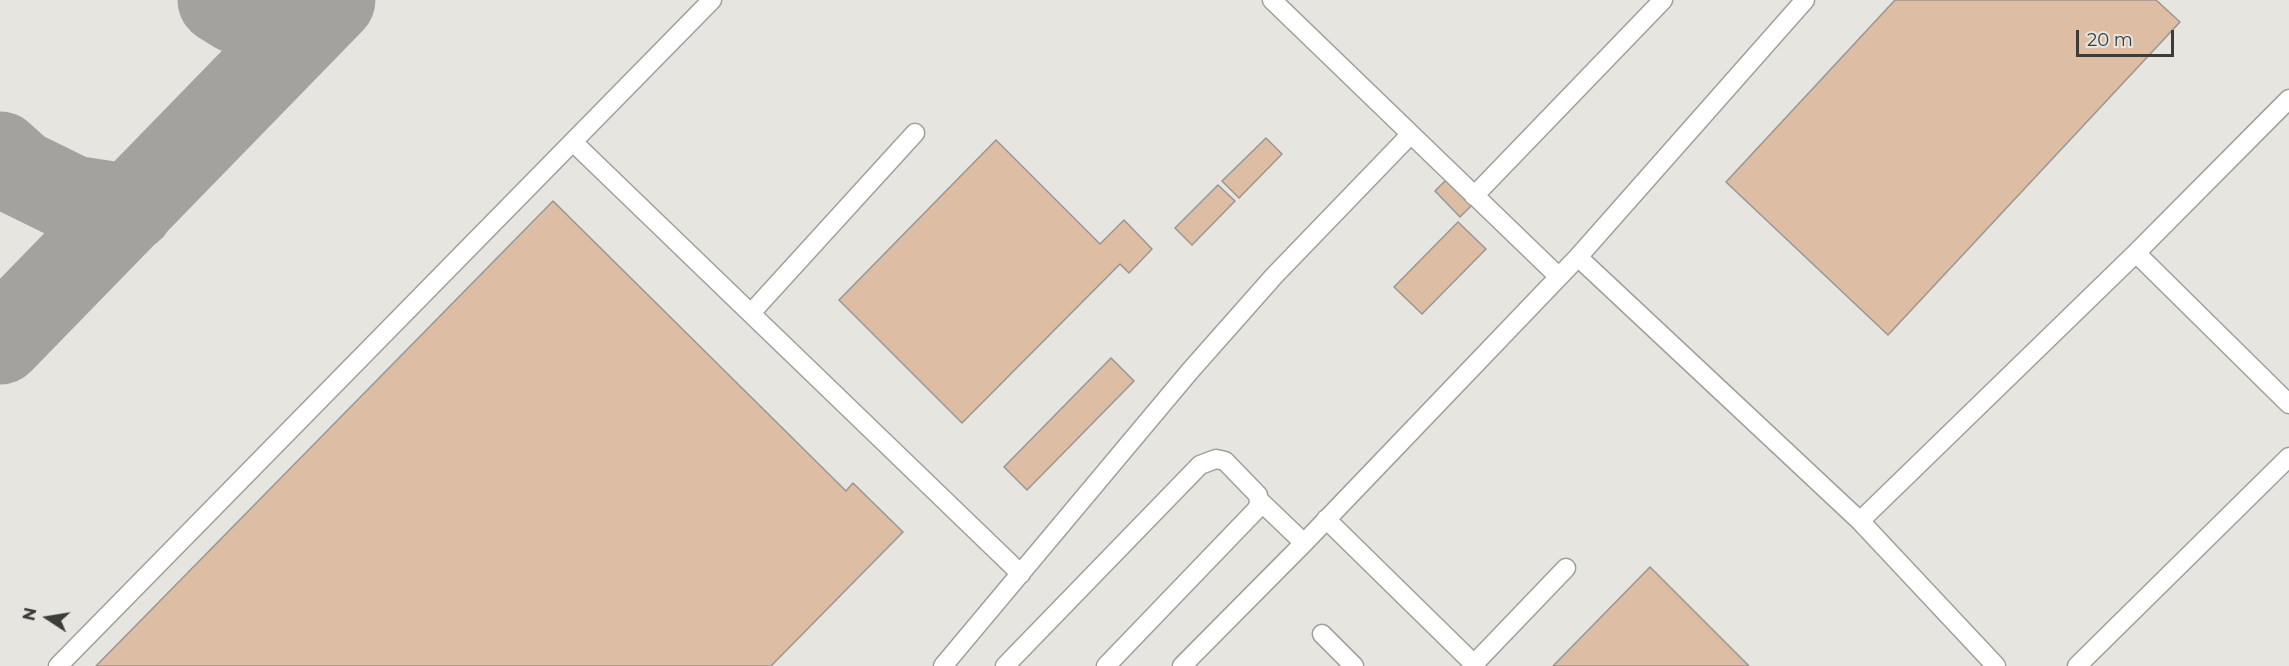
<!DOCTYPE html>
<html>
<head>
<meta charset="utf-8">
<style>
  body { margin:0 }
  #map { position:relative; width:2289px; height:666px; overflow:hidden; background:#e6e5df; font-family:Montserrat,sans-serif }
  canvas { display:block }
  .north { position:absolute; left:18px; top:588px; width:60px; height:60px; -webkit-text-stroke:4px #e6e5df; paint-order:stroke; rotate:282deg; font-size:16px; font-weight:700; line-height:24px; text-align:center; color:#3c3c39 }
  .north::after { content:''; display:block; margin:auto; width:21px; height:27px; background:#3c3c39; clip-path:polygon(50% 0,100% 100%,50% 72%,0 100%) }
  .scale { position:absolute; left:2076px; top:30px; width:98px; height:27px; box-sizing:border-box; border:3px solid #3c3c39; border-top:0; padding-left:8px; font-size:18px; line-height:21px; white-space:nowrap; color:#3c3c39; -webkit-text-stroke:4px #e6e5df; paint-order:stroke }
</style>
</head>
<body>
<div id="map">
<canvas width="2289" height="666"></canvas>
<div class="north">N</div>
<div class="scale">20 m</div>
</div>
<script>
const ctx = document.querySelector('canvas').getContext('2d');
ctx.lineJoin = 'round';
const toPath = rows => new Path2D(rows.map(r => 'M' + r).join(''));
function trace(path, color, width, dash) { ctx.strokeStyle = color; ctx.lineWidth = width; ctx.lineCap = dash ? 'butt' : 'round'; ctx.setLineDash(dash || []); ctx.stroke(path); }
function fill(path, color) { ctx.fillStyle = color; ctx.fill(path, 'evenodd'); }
trace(toPath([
  [221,0,237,10,306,25],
  [0,155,20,173,73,199,131,208],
  [0,341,332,0]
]), '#a4a29e', 87);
const building = toPath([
  [1895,0,2156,0,2180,22,1888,335,1726,182,1895,0],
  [1266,138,1282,154,1239,198,1222,181,1266,138],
  [996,140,1100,244,1124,220,1152,249,1129,273,1120,264,962,423,839,300,996,140],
  [1446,180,1471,206,1460,217,1435,191,1446,180],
  [1218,185,1235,201,1192,245,1175,228,1218,185],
  [553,201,846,491,853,483,903,532,771,666,96,666,553,201],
  [1458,222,1486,249,1422,314,1394,287,1458,222],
  [1111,358,1134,381,1027,490,1004,467,1111,358],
  [1650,567,1749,666,1553,666,1650,567]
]);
fill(building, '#ddbea5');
trace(building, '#9a9592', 1.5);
const service = toPath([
  [1272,0,1558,276],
  [573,142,1021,574],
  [1474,196,1663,0],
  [2136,253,2289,404],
  [1578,257,1860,521,1996,666],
  [751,313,915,133],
  [1259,500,1304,543],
  [1326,519,1476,666],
  [1860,521,2136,253,2289,99],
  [1322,634,1354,666],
  [1474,664,1566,568],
  [58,666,712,0],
  [943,666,1190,371,1274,276,1411,134],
  [1005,666,1200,465,1216,459,1225,461,1258,495,1259,505,1256,510,1106,666],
  [1182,666,1304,543,1578,257,1805,0],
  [2077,666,2289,457]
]);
trace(service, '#a09f99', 21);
trace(service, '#fff', 18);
</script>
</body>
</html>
